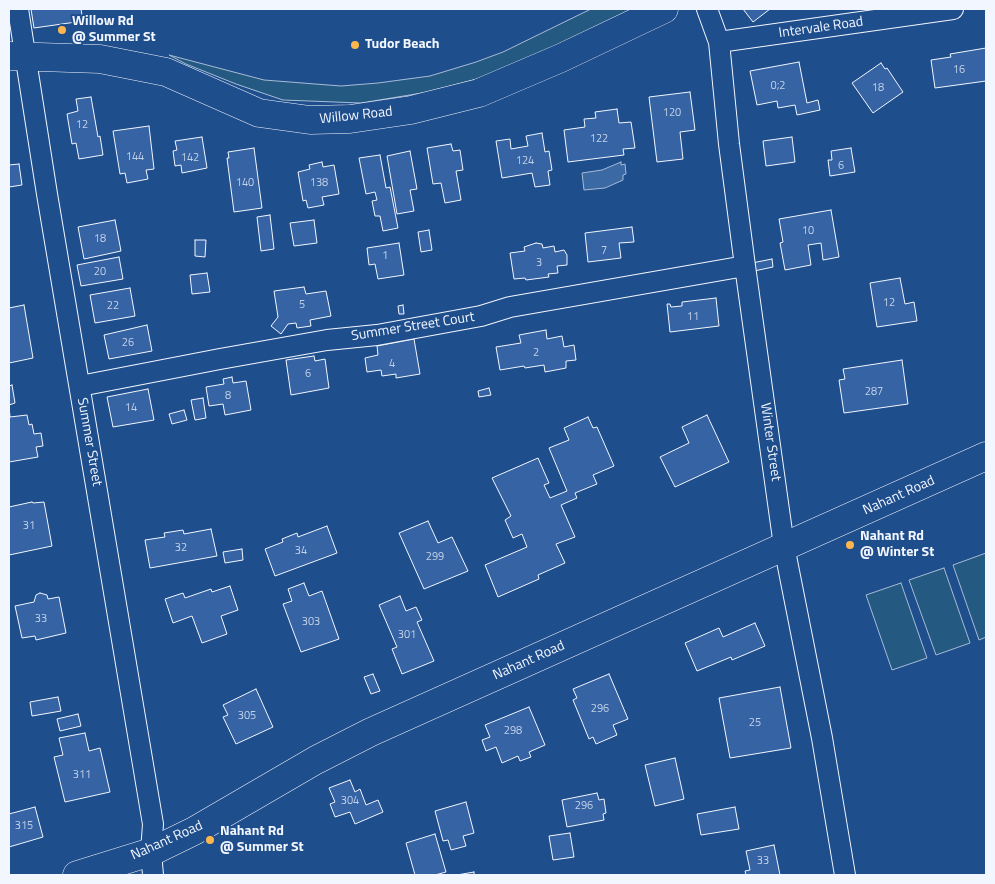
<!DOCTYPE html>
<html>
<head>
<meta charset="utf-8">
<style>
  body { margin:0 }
  #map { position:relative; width:995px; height:884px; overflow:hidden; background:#1f4e8c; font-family:"Titillium Web",sans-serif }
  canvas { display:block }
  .frame { position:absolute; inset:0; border:10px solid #f2f6ff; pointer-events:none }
</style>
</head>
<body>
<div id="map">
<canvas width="995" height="884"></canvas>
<div class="frame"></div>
</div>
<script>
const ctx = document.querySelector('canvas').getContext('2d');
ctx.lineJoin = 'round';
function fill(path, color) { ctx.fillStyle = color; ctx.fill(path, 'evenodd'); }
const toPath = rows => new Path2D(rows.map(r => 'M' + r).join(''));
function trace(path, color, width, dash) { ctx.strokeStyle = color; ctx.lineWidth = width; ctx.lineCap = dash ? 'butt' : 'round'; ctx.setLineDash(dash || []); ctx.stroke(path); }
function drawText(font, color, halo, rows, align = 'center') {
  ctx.font = font + ' "Titillium Web",sans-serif'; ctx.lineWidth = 4; ctx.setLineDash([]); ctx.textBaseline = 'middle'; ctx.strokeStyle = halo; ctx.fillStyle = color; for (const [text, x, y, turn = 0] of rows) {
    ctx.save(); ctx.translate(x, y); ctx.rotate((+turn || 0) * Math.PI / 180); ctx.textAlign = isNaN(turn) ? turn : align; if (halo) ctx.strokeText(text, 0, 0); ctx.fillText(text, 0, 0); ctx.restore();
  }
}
const green = toPath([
  [591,9,635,9,503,72,428,92,361,103,283,100,236,84,186,64,169,55,264,80,341,86,378,83,430,76,476,62,503,52,591,9],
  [986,553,986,637,979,640,953,565,986,553],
  [944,568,970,643,936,655,909,580,944,568],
  [901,583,927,658,892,670,866,595,901,583]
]);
fill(green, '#245a82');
trace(green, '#a8bbd7', 1);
const water = toPath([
  [621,162,621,165,625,164,626,174,623,175,623,180,605,188,584,190,582,173,602,170,621,162]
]);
fill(water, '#3b69a3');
trace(water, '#a8bbd7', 1);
const building = toPath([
  [31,9,81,9,83,21,34,28,31,9],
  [743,9,770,9,753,22,743,9],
  [986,48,986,81,935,88,931,60,951,57,950,54,986,48],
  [799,62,807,103,818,100,820,110,797,115,795,105,778,108,777,101,757,105,750,71,799,62],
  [881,63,885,69,887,68,903,92,873,113,852,83,881,63],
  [690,92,695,130,680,132,683,159,657,162,649,97,690,92],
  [91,97,98,137,100,136,103,155,79,159,76,143,72,144,67,114,78,111,76,99,91,97],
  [617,109,619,123,631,122,635,148,623,149,624,155,568,162,564,130,585,127,584,119,596,118,595,112,617,109],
  [149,126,154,169,146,170,148,179,127,183,125,173,120,174,113,131,149,126],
  [542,133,545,152,549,151,552,170,548,171,550,185,535,187,532,173,502,178,496,141,510,139,511,149,528,146,526,136,542,133],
  [202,137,207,168,182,173,181,165,175,166,173,151,177,150,175,141,202,137],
  [792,137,795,162,766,166,763,141,792,137],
  [451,144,453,151,460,150,463,170,456,171,461,200,445,203,441,183,433,184,427,148,451,144],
  [254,148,262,208,234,212,227,158,229,158,228,152,254,148],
  [851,148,855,172,830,176,828,160,832,160,831,151,851,148],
  [410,151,417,189,410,190,414,211,397,214,387,156,410,151],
  [380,155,386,188,390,187,398,228,383,231,380,216,375,216,372,201,377,200,375,192,366,194,359,158,380,155],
  [322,162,323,167,334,165,339,194,322,197,324,205,308,208,306,200,303,201,298,172,310,169,309,165,322,162],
  [19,164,22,185,9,187,9,165,19,164],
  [831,210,839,257,823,260,821,243,808,245,811,265,785,270,780,243,783,242,779,219,831,210],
  [270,215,274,249,261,251,257,217,270,215],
  [115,220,121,251,84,259,78,227,115,220],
  [314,220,317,243,294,246,290,223,314,220],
  [632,227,634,242,619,243,621,258,588,262,585,233,632,227],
  [429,230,432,250,421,252,418,232,429,230],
  [195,240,206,240,205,257,195,256,195,240],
  [399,243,404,275,378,279,375,264,369,265,367,248,399,243],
  [536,243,542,244,543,248,554,246,555,252,564,250,567,255,567,265,557,266,558,273,548,274,549,277,526,280,525,278,514,279,510,253,525,251,524,247,536,243],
  [119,257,123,279,81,286,77,265,119,257],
  [772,259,773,267,754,271,752,263,772,259],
  [207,273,210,292,192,294,190,275,207,273],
  [900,278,905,304,914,302,917,321,877,327,870,283,900,278],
  [304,287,306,294,326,291,331,316,310,320,311,326,297,328,296,323,288,324,281,334,271,326,278,317,274,291,304,287],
  [130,288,135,316,95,323,90,295,130,288],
  [716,298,719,326,670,332,667,304,670,304,671,307,682,306,682,302,716,298],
  [24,305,33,358,9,363,9,308,24,305],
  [403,305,404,314,399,314,398,306,403,305],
  [147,325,152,351,109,359,104,335,147,325],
  [546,330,547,339,562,336,564,347,574,345,576,360,566,361,566,368,545,372,544,365,525,368,524,366,500,370,496,347,521,343,519,335,546,330],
  [414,339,420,374,396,378,396,374,382,376,381,370,367,372,365,358,378,355,377,346,414,339],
  [314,356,315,361,325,359,329,388,291,395,286,360,314,356],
  [902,360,908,404,844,413,839,380,845,379,843,369,902,360],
  [232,377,233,383,246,381,251,410,225,415,223,404,209,406,206,387,224,384,223,379,232,377],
  [12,385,15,403,9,405,9,386,12,385],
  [489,388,491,395,479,397,478,391,489,388],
  [148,389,154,420,113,427,107,397,148,389],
  [203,398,206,418,195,420,191,400,203,398],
  [9,406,10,417,27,415,29,425,32,424,34,434,41,433,43,446,36,447,38,457,9,462,9,406],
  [184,410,187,420,172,424,169,414,184,410],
  [707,415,729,462,675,487,660,457,689,443,682,427,707,415],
  [588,417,593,428,597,427,614,466,593,475,597,484,575,493,577,498,561,505,575,537,556,544,565,563,538,575,539,579,498,597,485,565,527,547,522,534,513,538,505,520,511,516,492,478,538,458,549,483,544,485,550,498,567,491,549,448,569,440,564,428,588,417],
  [32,502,33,503,44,502,52,546,9,555,9,507,32,502],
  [428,521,438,543,452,537,468,571,424,589,399,533,428,521],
  [327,526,337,553,275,576,265,549,283,542,282,539,297,533,298,537,327,526],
  [211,529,217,556,150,568,145,540,165,537,164,533,183,530,184,534,211,529],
  [242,549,243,560,225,563,223,552,242,549],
  [304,583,309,596,322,591,339,639,301,652,283,604,292,601,288,589,304,583],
  [230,586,238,610,221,616,227,634,202,643,192,616,173,623,165,599,183,593,185,598,211,589,212,592,230,586],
  [40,593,47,595,48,599,59,597,66,633,36,640,35,636,22,638,15,606,34,602,36,595,40,593],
  [400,596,406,611,416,607,422,620,417,622,434,661,402,674,392,649,397,647,379,605,400,596],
  [755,623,765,646,732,660,731,657,697,671,685,643,719,628,723,637,755,623],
  [373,674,380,691,371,694,364,677,373,674],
  [609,674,628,719,613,725,617,735,596,744,593,737,589,739,573,700,577,698,573,689,609,674],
  [780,687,791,748,730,758,719,698,780,687],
  [256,689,273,727,236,744,223,717,228,715,223,705,256,689],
  [58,697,61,711,32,716,30,702,58,697],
  [529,707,545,745,529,752,531,757,520,761,518,756,502,763,496,747,486,751,482,740,490,737,485,725,529,707],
  [78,714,81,726,60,731,57,719,78,714],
  [85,733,89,751,100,748,110,792,65,802,54,757,63,755,59,738,85,733],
  [675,758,684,799,655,806,645,765,675,758],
  [350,780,355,792,360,789,366,805,378,800,383,812,355,824,350,812,335,817,330,804,335,802,329,788,350,780],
  [597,793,599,800,604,799,606,813,603,814,604,820,567,827,562,800,597,793],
  [466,802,474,833,463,836,466,846,451,850,448,840,443,841,435,811,466,802],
  [35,807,43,837,9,847,9,814,35,807],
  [735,807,739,829,701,835,697,814,735,807],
  [570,833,574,857,553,860,549,836,570,833],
  [435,834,446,872,435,875,415,875,406,843,435,834],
  [774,845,780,875,746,875,745,871,750,870,746,851,774,845],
  [474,872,474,875,457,875,474,872]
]);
fill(building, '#3563a3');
trace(building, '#f2f6ff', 1);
const minor = toPath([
  [18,9,47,194,153,824,151,852,153,875],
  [707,9,719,42,729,144,745,266,784,546,822,738,845,875],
  [719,42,953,9],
  [80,386,220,359,327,340,377,335,481,316,510,307,745,266]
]);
const secondary = toPath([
  [9,56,100,59,166,72,259,113,310,120,350,119,411,110,479,93,561,58,664,9],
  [77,875,151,852,194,831,316,760,371,732,986,456]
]);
trace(minor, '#f2f6ff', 22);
trace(secondary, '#f2f6ff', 29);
trace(minor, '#1f4e8c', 20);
trace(secondary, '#1f4e8c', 28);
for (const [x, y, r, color] of [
  [62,30,5,"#ffb74d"],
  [355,45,5,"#ffb74d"],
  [850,545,5,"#ffb74d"],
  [210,840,5,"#ffb74d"]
]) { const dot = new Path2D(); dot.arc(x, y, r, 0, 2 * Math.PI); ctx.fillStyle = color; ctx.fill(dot); trace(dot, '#1f4e8c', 2); }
drawText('11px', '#c3d1e8', null, [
  ["16",959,70],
  ["0;2",778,86],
  ["18",878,88],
  ["120",672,113],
  ["12",82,125],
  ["122",599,139],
  ["144",135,157],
  ["142",190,158],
  ["124",525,161],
  ["6",841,166],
  ["140",245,183],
  ["138",319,183],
  ["10",808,231],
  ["18",100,239],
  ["7",604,251],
  ["1",385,256],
  ["3",539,263],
  ["20",100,272],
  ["12",889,303],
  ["5",302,305],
  ["22",113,306],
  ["11",693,317],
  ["26",128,343],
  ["2",536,353],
  ["4",392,364],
  ["6",308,374],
  ["287",874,392],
  ["8",228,396],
  ["14",131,408],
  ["31",29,526],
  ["32",181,548],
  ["34",301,551],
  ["299",435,557],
  ["33",41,619],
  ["303",311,622],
  ["301",407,635],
  ["296",600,709],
  ["305",247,716],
  ["25",755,723],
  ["298",513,731],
  ["311",82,775],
  ["304",350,801],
  ["296",584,806],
  ["315",24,826],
  ["33",763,861]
]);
drawText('bold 14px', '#f2f6ff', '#1f4e8c', [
  ["Willow Rd",72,22],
  ["@ Summer St",72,38],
  ["Tudor Beach",365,45],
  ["Nahant Rd",860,537],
  ["@ Winter St",860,553],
  ["Nahant Rd",220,832],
  ["@ Summer St",220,848]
], 'left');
drawText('14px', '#f2f6ff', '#1f4e8c', [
  ["Intervale Road",821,28,-8],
  ["Willow Road",356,116,-6],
  ["Summer Street Court",413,327,-9],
  ["Summer Street",89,442,80],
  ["Winter Street",770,442,82],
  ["Nahant Road",899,496,-24],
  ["Nahant Road",529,661,-24],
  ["Nahant Road",167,841,-24]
]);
</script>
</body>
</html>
